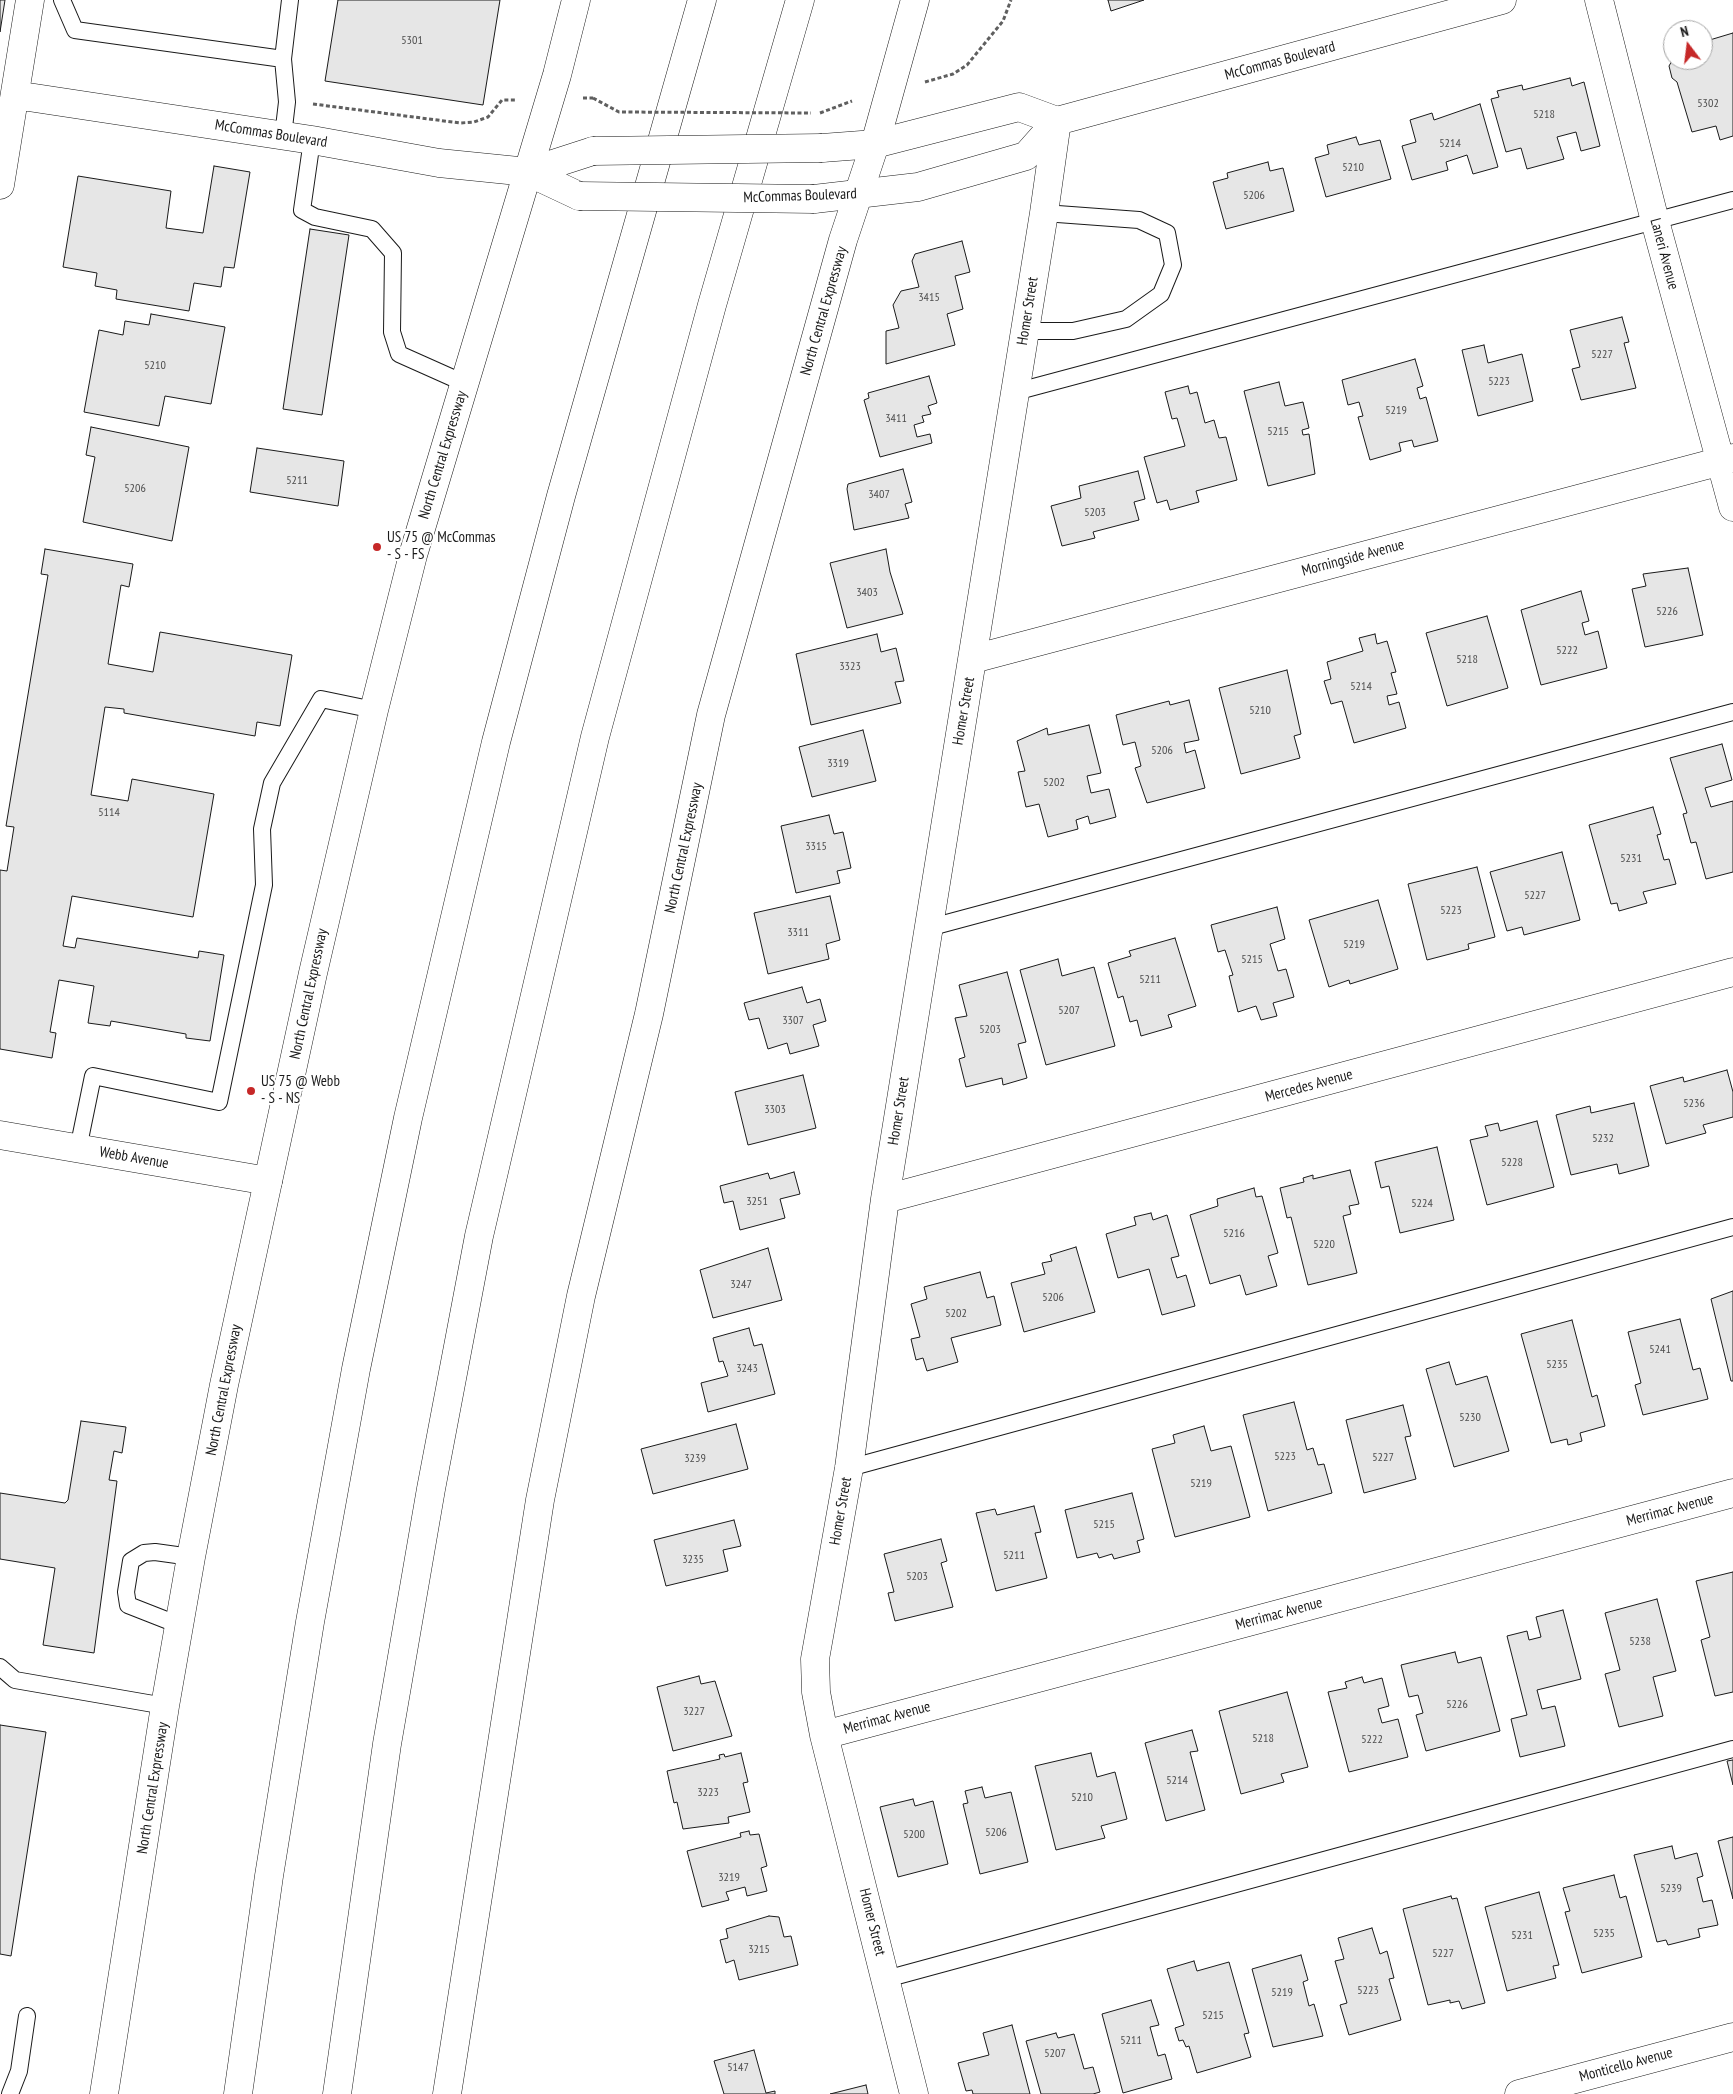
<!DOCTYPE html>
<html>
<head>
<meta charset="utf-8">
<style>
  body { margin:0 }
  #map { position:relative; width:1733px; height:2094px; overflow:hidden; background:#fff; font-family:"PT Sans Narrow",sans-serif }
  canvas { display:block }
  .north { position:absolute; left:1663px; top:20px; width:50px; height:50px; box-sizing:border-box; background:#fff; border:1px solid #a3a3a3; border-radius:50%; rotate:345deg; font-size:14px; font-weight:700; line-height:20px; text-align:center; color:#1a1a1a }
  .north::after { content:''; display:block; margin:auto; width:18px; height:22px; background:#c62828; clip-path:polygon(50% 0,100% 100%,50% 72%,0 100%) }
</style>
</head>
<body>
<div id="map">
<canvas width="1733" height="2094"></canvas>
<div class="north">N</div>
</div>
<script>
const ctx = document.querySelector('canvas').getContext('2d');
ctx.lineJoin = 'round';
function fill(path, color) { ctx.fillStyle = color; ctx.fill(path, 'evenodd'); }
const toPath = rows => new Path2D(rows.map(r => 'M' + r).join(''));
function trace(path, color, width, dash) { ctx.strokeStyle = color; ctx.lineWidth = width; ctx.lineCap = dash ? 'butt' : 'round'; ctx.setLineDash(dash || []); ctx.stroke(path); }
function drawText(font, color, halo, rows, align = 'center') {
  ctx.font = font + ' "PT Sans Narrow",sans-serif'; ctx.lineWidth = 4; ctx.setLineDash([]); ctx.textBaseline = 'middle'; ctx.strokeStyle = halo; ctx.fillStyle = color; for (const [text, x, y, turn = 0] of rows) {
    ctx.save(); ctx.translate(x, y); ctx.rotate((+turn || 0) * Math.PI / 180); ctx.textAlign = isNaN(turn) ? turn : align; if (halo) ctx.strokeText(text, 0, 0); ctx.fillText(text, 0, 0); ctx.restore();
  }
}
const building = toPath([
  [0,0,5,0,0,32,0,0],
  [338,0,500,0,483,105,325,81,338,0],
  [1108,0,1144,0,1111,11,1108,0],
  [1733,33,1733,136,1720,140,1716,126,1692,132,1677,82,1672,78,1669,66,1673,59,1703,60,1703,42,1733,33],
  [1570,78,1572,86,1584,82,1600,146,1581,151,1576,132,1557,137,1564,159,1527,169,1521,148,1506,152,1491,99,1499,97,1497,91,1522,85,1523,90,1570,78],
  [1480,104,1498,167,1473,174,1467,155,1446,162,1448,170,1412,180,1402,146,1416,142,1410,120,1432,113,1434,120,1480,104],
  [1356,137,1359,145,1380,140,1391,179,1326,197,1315,158,1329,154,1327,145,1356,137],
  [1268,162,1270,171,1283,168,1294,211,1226,229,1213,182,1228,178,1227,173,1268,162],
  [214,166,250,172,234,268,224,267,221,287,194,283,189,311,116,299,117,290,95,286,97,273,63,267,78,176,171,191,166,228,203,233,214,166],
  [310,229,349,235,322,415,283,409,310,229],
  [962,241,970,272,955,276,963,309,947,314,955,345,886,364,886,331,899,328,893,305,901,291,919,287,912,261,915,254,962,241],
  [151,314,225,327,211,404,165,396,159,426,84,412,99,330,123,335,125,321,149,325,151,314],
  [1622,317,1629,342,1624,343,1636,388,1581,400,1572,369,1580,367,1570,330,1622,317],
  [1484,345,1488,363,1522,354,1533,401,1478,416,1462,350,1484,345],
  [1415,359,1423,386,1417,388,1420,399,1426,397,1438,441,1414,447,1412,440,1399,443,1401,451,1370,460,1358,417,1363,416,1359,402,1348,405,1342,380,1415,359],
  [929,376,937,403,928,406,931,414,922,416,924,422,914,425,917,437,930,434,932,443,880,457,864,400,869,398,868,393,929,376],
  [1279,382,1285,406,1303,402,1309,428,1302,430,1303,435,1309,434,1315,474,1268,486,1244,391,1279,382],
  [1188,386,1190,394,1197,392,1205,423,1214,420,1219,438,1226,437,1237,480,1196,491,1199,502,1170,510,1167,500,1157,503,1144,457,1185,446,1177,418,1172,419,1165,392,1188,386],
  [91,427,189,447,172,541,83,522,95,457,86,455,91,427],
  [257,448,344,461,338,506,250,492,257,448],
  [903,469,912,502,905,504,909,518,854,530,847,489,848,484,903,469],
  [1138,471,1145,499,1134,502,1139,520,1093,532,1095,538,1062,546,1051,506,1081,498,1079,486,1138,471],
  [45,549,133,564,129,587,121,585,108,664,153,672,160,632,292,655,280,726,257,722,255,736,124,713,124,709,105,707,91,795,128,801,132,779,214,794,193,917,72,896,63,946,75,948,77,938,198,958,199,951,224,955,210,1041,186,1038,186,1034,111,1021,110,1026,88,1023,94,986,59,980,50,1032,56,1033,52,1058,0,1049,0,870,7,871,14,827,6,826,48,575,41,574,45,549],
  [886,549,890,572,903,614,847,628,830,563,886,549],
  [1688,568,1703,635,1645,647,1632,589,1646,586,1643,574,1688,568],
  [1581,591,1589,621,1582,623,1585,635,1598,631,1607,668,1541,685,1521,610,1581,591],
  [1487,616,1508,688,1447,706,1426,633,1487,616],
  [877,634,881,652,896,648,904,681,895,682,901,703,811,725,796,654,877,634],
  [1375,634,1377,644,1387,641,1396,672,1391,673,1397,694,1387,696,1389,705,1399,702,1406,728,1354,743,1342,701,1331,704,1324,681,1331,679,1327,662,1363,651,1359,638,1375,634],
  [1287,670,1301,734,1294,736,1300,758,1241,774,1219,688,1287,670],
  [1189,700,1199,740,1184,743,1186,753,1195,750,1205,788,1147,803,1135,768,1141,766,1135,742,1123,745,1116,715,1169,701,1170,705,1189,700],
  [1089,725,1101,773,1087,776,1091,793,1109,789,1116,817,1090,824,1088,816,1076,820,1078,829,1048,837,1039,804,1026,807,1018,772,1025,771,1017,741,1047,728,1048,735,1089,725],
  [863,730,876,781,812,797,799,747,863,730],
  [1722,744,1732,780,1705,788,1711,807,1733,801,1733,872,1706,879,1696,842,1691,843,1683,814,1687,813,1670,758,1722,744],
  [1653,807,1661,834,1657,835,1664,860,1669,859,1676,884,1643,892,1647,903,1619,911,1617,903,1611,904,1589,825,1653,807],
  [829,815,834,834,843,832,851,868,837,871,840,883,796,893,781,826,829,815],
  [1562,852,1580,920,1524,935,1522,927,1507,931,1490,872,1562,852],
  [1477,867,1495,937,1468,944,1469,949,1427,960,1408,884,1477,867],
  [830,896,840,940,826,944,829,959,768,974,754,913,830,896],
  [1378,900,1398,969,1350,984,1349,980,1329,987,1309,920,1378,900],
  [1277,907,1285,939,1270,944,1278,971,1286,969,1294,997,1273,1003,1277,1016,1261,1020,1256,1006,1238,1012,1229,976,1233,975,1225,950,1218,952,1211,925,1277,907],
  [1175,938,1196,1006,1168,1015,1172,1027,1141,1036,1137,1020,1130,1022,1123,996,1118,998,1108,963,1131,956,1129,951,1175,938],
  [1058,959,1062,976,1094,967,1115,1046,1046,1065,1020,970,1058,959],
  [1007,972,1026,1042,1018,1044,1027,1078,1003,1085,1002,1078,966,1087,959,1059,965,1057,955,1018,967,1016,959,985,1007,972],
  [802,987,807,1003,820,999,826,1021,813,1025,819,1046,790,1054,787,1043,768,1049,759,1018,749,1020,744,1003,802,987],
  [1727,1070,1733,1092,1733,1117,1703,1125,1706,1133,1666,1144,1650,1086,1683,1077,1684,1082,1727,1070],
  [803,1075,816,1128,748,1145,735,1092,803,1075],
  [1634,1103,1649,1166,1619,1174,1617,1164,1571,1175,1556,1115,1590,1106,1591,1113,1634,1103],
  [1537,1121,1554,1187,1487,1205,1470,1140,1488,1136,1485,1126,1498,1123,1500,1131,1537,1121],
  [1437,1147,1454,1220,1400,1233,1389,1186,1381,1188,1375,1162,1437,1147],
  [1350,1170,1359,1204,1349,1206,1351,1214,1343,1216,1357,1273,1308,1285,1291,1217,1287,1218,1280,1188,1304,1182,1303,1178,1313,1175,1313,1179,1350,1170],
  [794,1172,800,1194,780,1199,785,1218,740,1230,733,1201,724,1203,720,1186,768,1173,770,1179,794,1172],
  [1254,1188,1256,1197,1262,1196,1278,1253,1268,1256,1277,1286,1246,1295,1240,1275,1210,1284,1190,1215,1218,1206,1217,1199,1254,1188],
  [1151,1213,1153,1220,1167,1215,1179,1256,1171,1258,1177,1278,1186,1275,1195,1306,1162,1315,1149,1269,1118,1278,1106,1234,1136,1225,1134,1217,1151,1213],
  [1076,1247,1095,1312,1024,1332,1011,1283,1045,1274,1042,1263,1052,1261,1050,1255,1076,1247],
  [768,1248,782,1300,713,1318,700,1270,768,1248],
  [980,1272,987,1298,994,1296,1001,1325,951,1338,958,1362,927,1371,923,1358,916,1360,911,1339,920,1337,911,1304,927,1299,924,1287,980,1272],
  [1733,1291,1733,1381,1731,1381,1711,1299,1733,1291],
  [1680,1319,1693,1370,1700,1368,1708,1399,1643,1415,1635,1385,1641,1383,1628,1332,1680,1319],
  [1572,1320,1592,1397,1597,1395,1605,1426,1580,1433,1582,1441,1568,1445,1567,1439,1551,1443,1521,1334,1572,1320],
  [749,1328,754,1346,762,1344,775,1394,708,1412,701,1383,728,1376,723,1361,719,1362,713,1338,749,1328],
  [1449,1362,1456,1385,1487,1376,1509,1451,1454,1467,1426,1369,1449,1362],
  [1294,1402,1307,1450,1313,1448,1318,1465,1324,1464,1332,1493,1268,1511,1243,1415,1294,1402],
  [1403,1405,1411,1436,1405,1437,1416,1479,1364,1493,1346,1420,1403,1405],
  [81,1421,126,1427,122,1453,114,1451,109,1480,117,1481,94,1653,43,1645,55,1568,0,1559,0,1493,65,1503,68,1500,81,1421],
  [736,1424,748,1469,653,1494,641,1449,736,1424],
  [1204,1426,1211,1451,1231,1446,1250,1517,1175,1537,1152,1449,1175,1443,1173,1435,1204,1426],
  [1132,1493,1144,1539,1137,1541,1140,1552,1114,1559,1112,1554,1099,1558,1097,1553,1077,1558,1065,1510,1132,1493],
  [1034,1506,1041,1532,1035,1533,1047,1578,996,1591,976,1513,995,1509,997,1515,1034,1506],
  [734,1520,741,1546,723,1550,728,1571,666,1586,654,1540,734,1520],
  [941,1539,947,1561,941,1563,953,1607,895,1621,888,1593,894,1592,884,1554,941,1539],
  [1733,1572,1733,1692,1715,1696,1701,1640,1710,1637,1696,1581,1733,1572],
  [1657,1599,1676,1671,1653,1677,1663,1716,1619,1727,1605,1674,1620,1670,1605,1613,1657,1599],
  [1563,1610,1581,1679,1537,1690,1542,1709,1555,1706,1565,1746,1520,1757,1511,1719,1527,1715,1507,1636,1527,1631,1529,1640,1541,1637,1536,1617,1563,1610],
  [1455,1652,1458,1663,1481,1657,1500,1731,1426,1751,1416,1715,1423,1713,1418,1695,1409,1697,1401,1665,1455,1652],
  [699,1676,701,1684,715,1681,732,1736,673,1751,657,1687,699,1676],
  [1362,1677,1364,1683,1382,1678,1389,1706,1378,1709,1382,1723,1398,1719,1408,1757,1349,1772,1328,1692,1347,1688,1345,1682,1362,1677],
  [1287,1692,1308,1767,1281,1774,1284,1782,1241,1794,1219,1711,1287,1692],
  [0,1725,46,1732,11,1956,0,1954,0,1725],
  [1192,1730,1198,1751,1190,1752,1205,1810,1166,1821,1145,1743,1192,1730],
  [741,1753,748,1782,743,1783,750,1812,728,1817,729,1823,683,1829,677,1802,674,1803,667,1771,720,1759,719,1755,724,1754,725,1757,741,1753],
  [1091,1753,1097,1777,1115,1772,1127,1819,1101,1826,1105,1838,1056,1850,1035,1766,1091,1753],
  [1733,1760,1733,1785,1727,1761,1733,1760],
  [982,1787,985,1798,1011,1792,1028,1862,980,1874,963,1804,968,1803,965,1791,982,1787],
  [913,1799,915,1806,933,1801,948,1864,898,1877,880,1807,913,1799],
  [749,1831,750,1835,759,1834,767,1866,761,1868,767,1891,747,1896,745,1887,726,1892,729,1900,702,1907,687,1851,741,1837,740,1833,749,1831],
  [1733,1837,1733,1899,1718,1841,1733,1837],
  [1672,1846,1675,1859,1697,1853,1703,1876,1697,1878,1703,1902,1712,1900,1718,1925,1698,1929,1700,1937,1668,1945,1666,1940,1657,1942,1634,1855,1672,1846],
  [1614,1875,1620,1898,1626,1896,1642,1957,1582,1973,1565,1912,1570,1911,1563,1888,1614,1875],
  [1539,1892,1559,1965,1553,1966,1556,1978,1507,1991,1485,1907,1539,1892],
  [1451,1896,1452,1899,1457,1898,1485,2003,1462,2009,1459,2001,1450,2003,1450,2000,1428,2005,1403,1909,1451,1896],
  [769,1916,779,1917,784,1937,791,1936,798,1965,739,1980,734,1960,726,1963,720,1940,728,1938,726,1929,769,1916],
  [1372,1928,1380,1954,1387,1951,1394,1978,1389,1979,1401,2020,1349,2035,1340,2005,1347,2003,1335,1961,1344,1959,1338,1938,1372,1928],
  [1301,1955,1308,1980,1303,1982,1309,2006,1314,2004,1323,2036,1273,2047,1252,1969,1301,1955],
  [1194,1961,1197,1971,1229,1962,1249,2033,1244,2034,1251,2057,1197,2073,1189,2046,1186,2047,1183,2040,1179,2041,1175,2028,1184,2025,1167,1969,1194,1961],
  [1151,2000,1159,2025,1150,2027,1158,2056,1165,2054,1172,2079,1123,2093,1102,2014,1151,2000],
  [1012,2025,1030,2094,973,2094,972,2090,966,2091,958,2063,989,2055,983,2033,1012,2025],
  [1056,2033,1058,2038,1074,2034,1084,2069,1093,2067,1100,2092,1093,2094,1041,2094,1026,2041,1056,2033],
  [754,2050,766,2093,775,2091,775,2094,724,2094,714,2061,754,2050],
  [866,2085,868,2094,830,2094,866,2085]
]);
fill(building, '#e6e6e6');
trace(building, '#1a1a1a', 1);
const service = toPath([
  [62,0,75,30,283,59,287,102,283,136],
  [283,59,290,0],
  [312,140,302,210,315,217,372,229,393,253,392,332,399,354,464,383],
  [1025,331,1073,331,1126,319,1161,294,1173,265,1167,233,1139,220,1044,213],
  [1015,392,1733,200],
  [928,928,1733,712],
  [78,1149,93,1076,219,1102,264,885,262,829,272,783,321,699,374,710],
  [849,1468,1733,1227],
  [179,1625,128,1605,126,1592,131,1561,144,1553,155,1552,191,1557],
  [0,1667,15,1680,165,1706],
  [886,1979,1733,1749],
  [10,2094,19,2071,27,2016]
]);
const minor = toPath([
  [1599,0,1655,221,1733,507],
  [15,95,312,140,439,163,528,172],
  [0,185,30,0],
  [973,659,1733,458],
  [0,1135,268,1181],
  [885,1199,1733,972],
  [824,1735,1733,1493],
  [914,2094,824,1735,816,1692,815,1659,849,1468,885,1199,1044,213,1057,121]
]);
const tertiary = toPath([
  [822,148,875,144,1019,107,1057,121],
  [528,172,593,151],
  [528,172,579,196],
  [814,199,918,187,1026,156,1057,121,1502,0],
  [1519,2094,1733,2037]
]);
const secondary = toPath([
  [104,2094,165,1706,191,1557,224,1385,313,973,374,710,413,555,557,75,576,0],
  [447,2094,540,1500,581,1296,649,1014,711,715,843,240,875,144,915,0]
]);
const motorway = toPath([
  [238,2094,269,1876,310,1622,356,1369,408,1118,496,742,561,496,702,0],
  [337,2094,387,1744,431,1489,479,1236,595,737,712,305,800,0]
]);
trace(service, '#1a1a1a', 18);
trace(minor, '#1a1a1a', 29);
trace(tertiary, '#1a1a1a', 29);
trace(secondary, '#1a1a1a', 29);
trace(motorway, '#1a1a1a', 29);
trace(toPath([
  [925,82,953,74,967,65,1003,21,1011,0],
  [583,98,593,98],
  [313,104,460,123,474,122,488,117,502,100,517,100]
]), '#5f5f5f', 3, [4, 2.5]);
trace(service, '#fff', 16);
trace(minor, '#fff', 28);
trace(tertiary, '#fff', 28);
trace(secondary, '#fff', 28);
trace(motorway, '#fff', 28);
const tertiaryBridge = toPath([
  [593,151,822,148],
  [579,196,814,199]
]);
trace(tertiaryBridge, '#1a1a1a', 29, []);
trace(toPath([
  [593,98,619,112,811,113],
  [820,113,852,101]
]), '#5f5f5f', 3, [4, 2.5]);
trace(tertiaryBridge, '#fff', 28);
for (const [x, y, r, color] of [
  [377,547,5,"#c62828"],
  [251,1091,5,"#c62828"]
]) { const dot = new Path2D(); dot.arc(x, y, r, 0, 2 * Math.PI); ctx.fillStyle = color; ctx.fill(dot); trace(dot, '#fff', 2); }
drawText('12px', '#4d4d4d', null, [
  ["5301",412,41],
  ["5302",1708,104],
  ["5218",1544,115],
  ["5214",1450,144],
  ["5210",1353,168],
  ["5206",1254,196],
  ["3415",929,298],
  ["5227",1602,355],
  ["5210",155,366],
  ["5223",1499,382],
  ["5219",1396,411],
  ["3411",896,419],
  ["5215",1278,432],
  ["5211",297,481],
  ["5206",135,489],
  ["3407",879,495],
  ["5203",1095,513],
  ["3403",867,593],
  ["5226",1667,612],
  ["5222",1567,651],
  ["5218",1467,660],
  ["3323",850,667],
  ["5214",1361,687],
  ["5210",1260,711],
  ["5206",1162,751],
  ["3319",838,764],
  ["5202",1054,783],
  ["5114",109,813],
  ["3315",816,847],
  ["5231",1631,859],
  ["5227",1535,896],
  ["5223",1451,911],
  ["3311",798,933],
  ["5219",1354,945],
  ["5215",1252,960],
  ["5211",1150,980],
  ["5207",1069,1011],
  ["3307",793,1021],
  ["5203",990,1030],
  ["5236",1694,1104],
  ["3303",775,1110],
  ["5232",1603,1139],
  ["5228",1512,1163],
  ["3251",757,1202],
  ["5224",1422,1204],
  ["5216",1234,1234],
  ["5220",1324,1245],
  ["3247",741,1285],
  ["5206",1053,1298],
  ["5202",956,1314],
  ["5241",1660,1350],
  ["5235",1557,1365],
  ["3243",747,1369],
  ["5230",1470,1418],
  ["5223",1285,1457],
  ["5227",1383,1458],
  ["3239",695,1459],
  ["5219",1201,1484],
  ["5215",1104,1525],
  ["5211",1014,1556],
  ["3235",693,1560],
  ["5203",917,1577],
  ["5238",1640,1642],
  ["5226",1457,1705],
  ["3227",694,1712],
  ["5218",1263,1739],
  ["5222",1372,1740],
  ["5214",1177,1781],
  ["3223",708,1793],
  ["5210",1082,1798],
  ["5206",996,1833],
  ["5200",914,1835],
  ["3219",729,1878],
  ["5239",1671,1889],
  ["5235",1604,1934],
  ["5231",1522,1936],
  ["3215",759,1950],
  ["5227",1443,1954],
  ["5223",1368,1991],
  ["5219",1282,1993],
  ["5215",1213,2016],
  ["5211",1131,2041],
  ["5207",1055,2054],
  ["5147",738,2068]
]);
drawText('15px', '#1a1a1a', '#fff', [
  ["McCommas Boulevard",1280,61,-15],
  ["McCommas Boulevard",271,134,9],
  ["McCommas Boulevard",800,196,-2],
  ["Laneri Avenue",1664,254,75],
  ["North Central Expressway",824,311,-74],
  ["Homer Street",1028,311,-81],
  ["North Central Expressway",443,455,-73],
  ["Morningside Avenue",1353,558,-15],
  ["Homer Street",964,711,-80],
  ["North Central Expressway",684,848,-78],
  ["North Central Expressway",309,994,-78],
  ["Mercedes Avenue",1309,1086,-15],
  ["Homer Street",899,1111,-81],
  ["Webb Avenue",134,1158,10],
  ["North Central Expressway",224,1390,-79],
  ["Merrimac Avenue",1670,1510,-15],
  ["Homer Street",841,1511,-80],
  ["Merrimac Avenue",1279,1614,-15],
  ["Merrimac Avenue",887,1718,-15],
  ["North Central Expressway",153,1788,-81],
  ["Homer Street",872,1922,76],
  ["Monticello Avenue",1626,2065,-15]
]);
drawText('15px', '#1a1a1a', '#fff', [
  ["US 75 @ McCommas",387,538],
  ["- S - FS",387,555],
  ["US 75 @ Webb",261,1082],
  ["- S - NS",261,1099]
], 'left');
</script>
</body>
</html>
